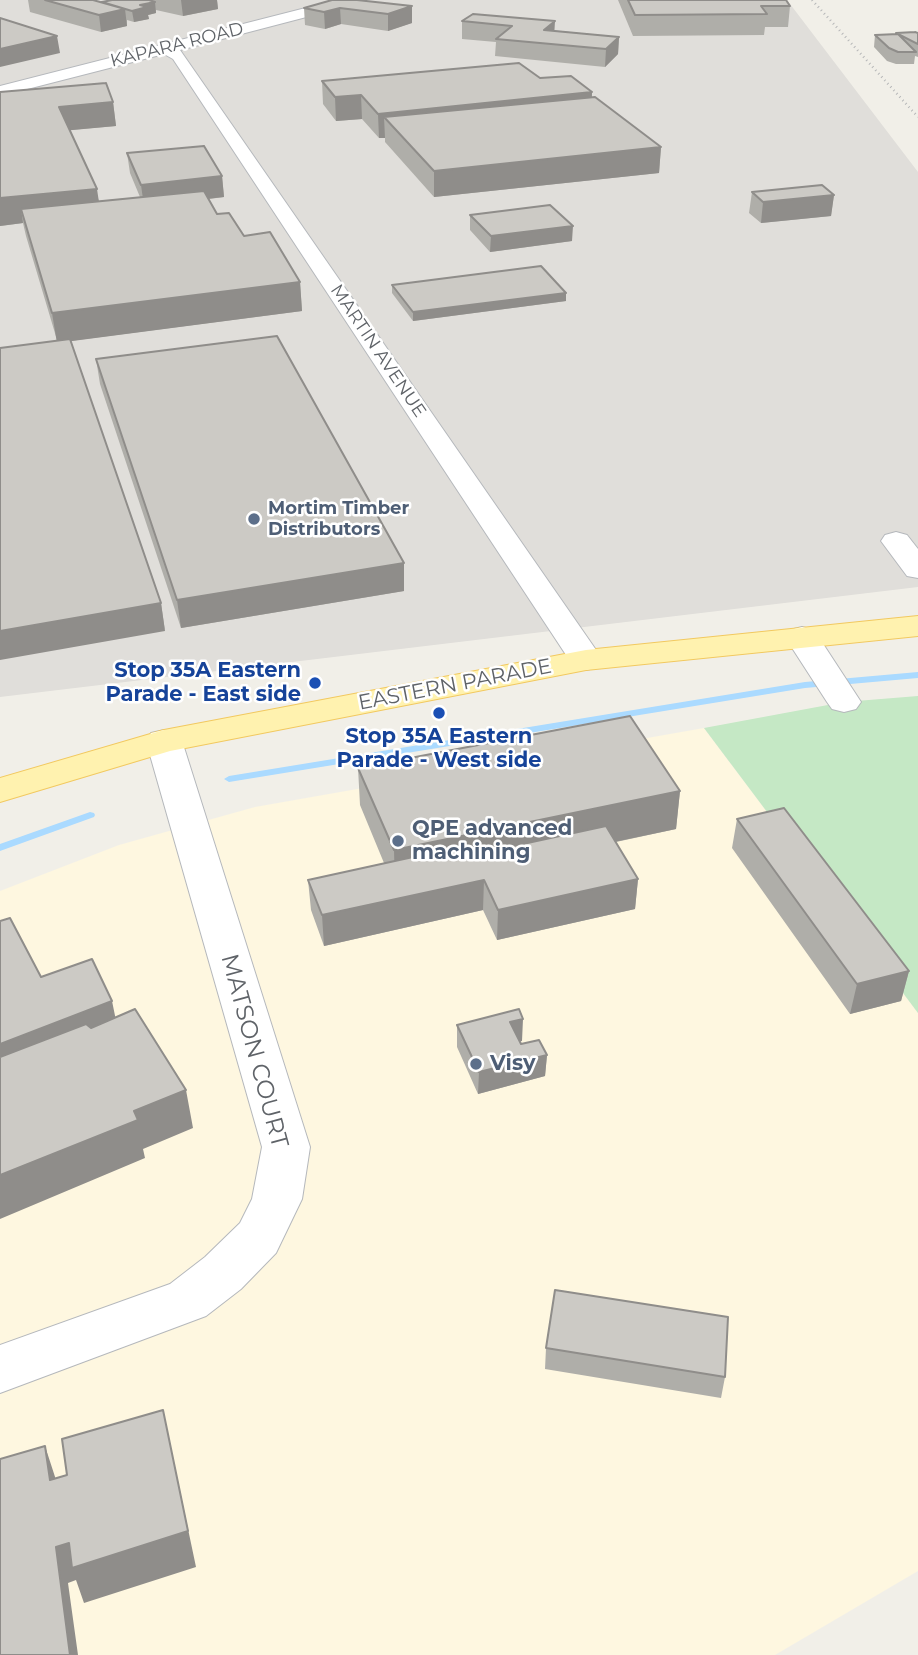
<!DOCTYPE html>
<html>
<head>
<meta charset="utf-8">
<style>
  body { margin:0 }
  canvas { display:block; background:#f1efe8 }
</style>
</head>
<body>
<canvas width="918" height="1655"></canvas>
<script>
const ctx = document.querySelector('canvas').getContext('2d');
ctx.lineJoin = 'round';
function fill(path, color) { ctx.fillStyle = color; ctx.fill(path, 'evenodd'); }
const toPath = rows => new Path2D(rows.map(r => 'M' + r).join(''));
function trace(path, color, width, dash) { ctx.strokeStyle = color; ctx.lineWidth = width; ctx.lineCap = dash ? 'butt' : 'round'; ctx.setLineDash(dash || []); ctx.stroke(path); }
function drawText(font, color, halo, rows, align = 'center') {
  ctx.font = font + ' Montserrat,sans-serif'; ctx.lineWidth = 5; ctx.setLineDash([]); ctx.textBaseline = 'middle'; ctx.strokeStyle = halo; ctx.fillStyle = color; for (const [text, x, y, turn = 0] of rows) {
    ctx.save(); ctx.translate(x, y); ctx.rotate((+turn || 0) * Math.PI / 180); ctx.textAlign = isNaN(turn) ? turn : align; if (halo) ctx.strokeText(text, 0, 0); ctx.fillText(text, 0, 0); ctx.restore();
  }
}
fill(toPath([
  [704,728,918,1013,918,1571,775,1655,0,1655,0,891,119,845,255,807]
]), '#fef7e0');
fill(toPath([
  [0,0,787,0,918,172,918,587,0,697]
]), '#e0deda');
fill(toPath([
  [918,696,918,1013,704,728,844,702]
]), '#c5e8c5');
fill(toPath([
  [918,672,918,678,805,688,229,782,224,779,229,776,805,682,918,672],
  [90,812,94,813,95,815,94,817,0,851,0,844,90,812]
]), '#aadaff');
const minor = toPath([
  [337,0,362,0,360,3,180,50,603,660,598,667,586,670,574,667,173,59,164,54,0,96,0,86,337,0],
  [896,532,907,535,918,549,918,578,907,576,881,541,885,535,896,532],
  [802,627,814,630,861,702,856,709,844,712,832,709,827,702,785,637,790,630,802,627],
  [164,730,177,733,182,741,310,1147,302,1199,276,1253,241,1289,206,1316,0,1393,0,1345,170,1284,205,1257,240,1223,252,1199,262,1147,146,741,151,733,164,730]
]);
const major = toPath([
  [918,616,918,636,586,670,170,751,0,802,0,778,164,730,586,650,918,616]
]);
trace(minor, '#b5b8bc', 2);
trace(major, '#f2c960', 2);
fill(minor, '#fff');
fill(major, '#fff2af');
trace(toPath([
  [812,0,918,117]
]), '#b6b7b8', 2.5, [1, 3.5]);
fill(toPath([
  [28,0,93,0,102,3,112,0,217,0,218,9,183,16,156,10,156,13,148,15,149,19,134,22,127,20,127,26,101,32,30,12],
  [357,0,412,23,388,31,341,24,325,29,305,25,304,8],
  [618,0,786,0,790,6,788,27,765,27,764,35,633,36],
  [462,21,619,37,618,54,605,67,495,56,496,42,462,39],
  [896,33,918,33,918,57,915,56,914,64,896,64,887,61,874,47,875,35,895,34],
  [540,78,592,92,592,97,661,147,659,173,434,197,385,142,385,138,379,138,362,119,336,121,323,104,322,81],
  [0,92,113,102,116,126,70,130,99,201,140,197,130,173,127,153,222,176,224,197,209,199,217,214,300,282,302,311,70,341,161,603,165,631,57,340,26,236,23,223,0,226],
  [752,192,834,195,831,216,761,223,749,213],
  [470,215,572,241,490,252,470,230],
  [392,285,566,301,413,321,392,293],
  [96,359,404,563,404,591,181,628,100,384],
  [358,768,680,791,676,829,616,842,638,879,635,909,497,940,483,910,324,946,311,910,308,880,384,863,360,805],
  [737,819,909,971,901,1001,850,1014,732,848],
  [457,1025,522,1041,520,1041,521,1044,547,1055,545,1076,478,1094,457,1047],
  [546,1348,725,1377,721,1398,545,1369]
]), '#afaea9');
fill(toPath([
  [181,0,217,0,218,9,183,16],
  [155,2,156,13,148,15,149,19,134,22,132,11,140,5],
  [412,6,412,23,388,31,388,14],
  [340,8,341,24,325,29,324,12],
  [125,9,127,26,101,32,99,15],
  [555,21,554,38,544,30],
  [57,36,60,53,0,67,0,49],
  [619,37,618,54,605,67,606,49],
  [592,92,591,116,384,117,385,138,379,138,378,114],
  [361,95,362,119,336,121,335,97],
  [113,102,116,126,62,131,59,107],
  [661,147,659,173,434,197,434,171],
  [222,176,224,197,144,206,141,185],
  [97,189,101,216,21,209,23,223,0,226,0,198],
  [834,195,831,216,761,223,763,202],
  [573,226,572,241,490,252,491,236],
  [300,282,302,311,57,343,52,313],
  [566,293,566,301,413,321,413,312],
  [404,563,404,591,181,628,177,600],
  [161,603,165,631,0,660,0,631],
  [680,791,676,829,395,888,394,850],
  [638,879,635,909,497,940,498,910],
  [484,880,483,910,324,946,322,915],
  [909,971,901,1001,850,1014,857,984],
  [112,1001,120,1040,0,1087,0,1044],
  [523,1019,522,1041,509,1044,510,1022],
  [547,1055,545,1076,478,1094,479,1072],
  [186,1090,193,1128,143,1149,145,1158,0,1219,0,1175,134,1111],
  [163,1410,196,1567,84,1603,76,1580,68,1583,78,1655,70,1655,56,1547,69,1543],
  [45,1446,57,1483,50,1480]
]), '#8f8d8a');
const building = toPath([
  [45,0,93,0,125,9,99,15,45,0],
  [112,0,149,0,155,2,140,5,147,7,132,11,102,2,112,0],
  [332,0,357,0,412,6,388,14,340,8,324,12,304,8,332,0],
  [628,0,786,0,790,6,761,6,767,14,635,15,628,0],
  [473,14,555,21,544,30,619,37,606,49,496,39,512,26,462,21,473,14],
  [0,18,57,36,0,49,0,18],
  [915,32,918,33,918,44,896,33,915,32],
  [898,34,916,52,898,52,889,48,875,35,898,34],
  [519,63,540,78,571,76,592,92,378,114,361,95,335,97,322,81,519,63],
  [106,83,113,102,59,107,97,189,0,198,0,92,106,83],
  [595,97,661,147,434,171,384,117,595,97],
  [204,146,222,176,141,185,127,153,204,146],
  [822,185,834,195,763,202,752,192,822,185],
  [204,191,217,214,229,213,244,236,270,232,300,282,52,313,21,209,204,191],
  [550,205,573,226,491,236,470,215,550,205],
  [541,266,566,293,413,312,392,285,541,266],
  [277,336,404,563,177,600,96,359,277,336],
  [70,339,161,603,0,631,0,348,70,339],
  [630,716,680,791,394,850,358,768,630,716],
  [784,808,909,971,857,984,737,819,784,808],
  [606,826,638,879,498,910,484,880,322,915,308,880,468,845,472,855,606,826],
  [10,918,41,977,92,959,112,1001,0,1044,0,921,10,918],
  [135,1009,186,1090,134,1111,138,1120,0,1175,0,1057,86,1024,91,1028,135,1009],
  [519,1009,523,1019,510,1022,521,1044,539,1040,547,1055,479,1072,457,1025,519,1009],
  [555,1290,728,1317,725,1377,546,1348,555,1290],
  [163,1410,188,1531,72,1568,69,1543,56,1547,70,1655,0,1655,0,1459,45,1446,50,1480,67,1475,62,1439,163,1410]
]);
fill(building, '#cccac5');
trace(building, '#8f8d8a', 2);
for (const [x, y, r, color] of [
  [254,519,7,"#5c6f8a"],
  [315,683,7,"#1a4fb4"],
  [439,713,7,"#1a4fb4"],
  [398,841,7,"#5c6f8a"],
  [476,1064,7,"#5c6f8a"]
]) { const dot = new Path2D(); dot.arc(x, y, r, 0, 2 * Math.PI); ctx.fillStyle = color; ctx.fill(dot); trace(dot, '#fff', 2.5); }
drawText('18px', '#5f6368', '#fff', [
  ["KAPARA ROAD",177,45,-14],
  ["MARTIN AVENUE",378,351,56]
]);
drawText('bold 18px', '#4e5e75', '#fff', [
  ["Mortim Timber",268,509],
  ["Distributors",268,530]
], 'left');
drawText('bold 21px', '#164399', '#fff', [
  ["Stop 35A Eastern",301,671],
  ["Parade - East side",301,695],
  ["Stop 35A Eastern",439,737,"center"],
  ["Parade - West side",439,761,"center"]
], 'right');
drawText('21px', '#5f6368', '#fff', [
  ["EASTERN PARADE",455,685,-11]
]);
drawText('bold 21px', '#4e5e75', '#fff', [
  ["QPE advanced",412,829],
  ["machining",412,853],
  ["Visy",490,1064]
], 'left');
drawText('24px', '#5f6368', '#fff', [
  ["MATSON COURT",254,1051,75]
]);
</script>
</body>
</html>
